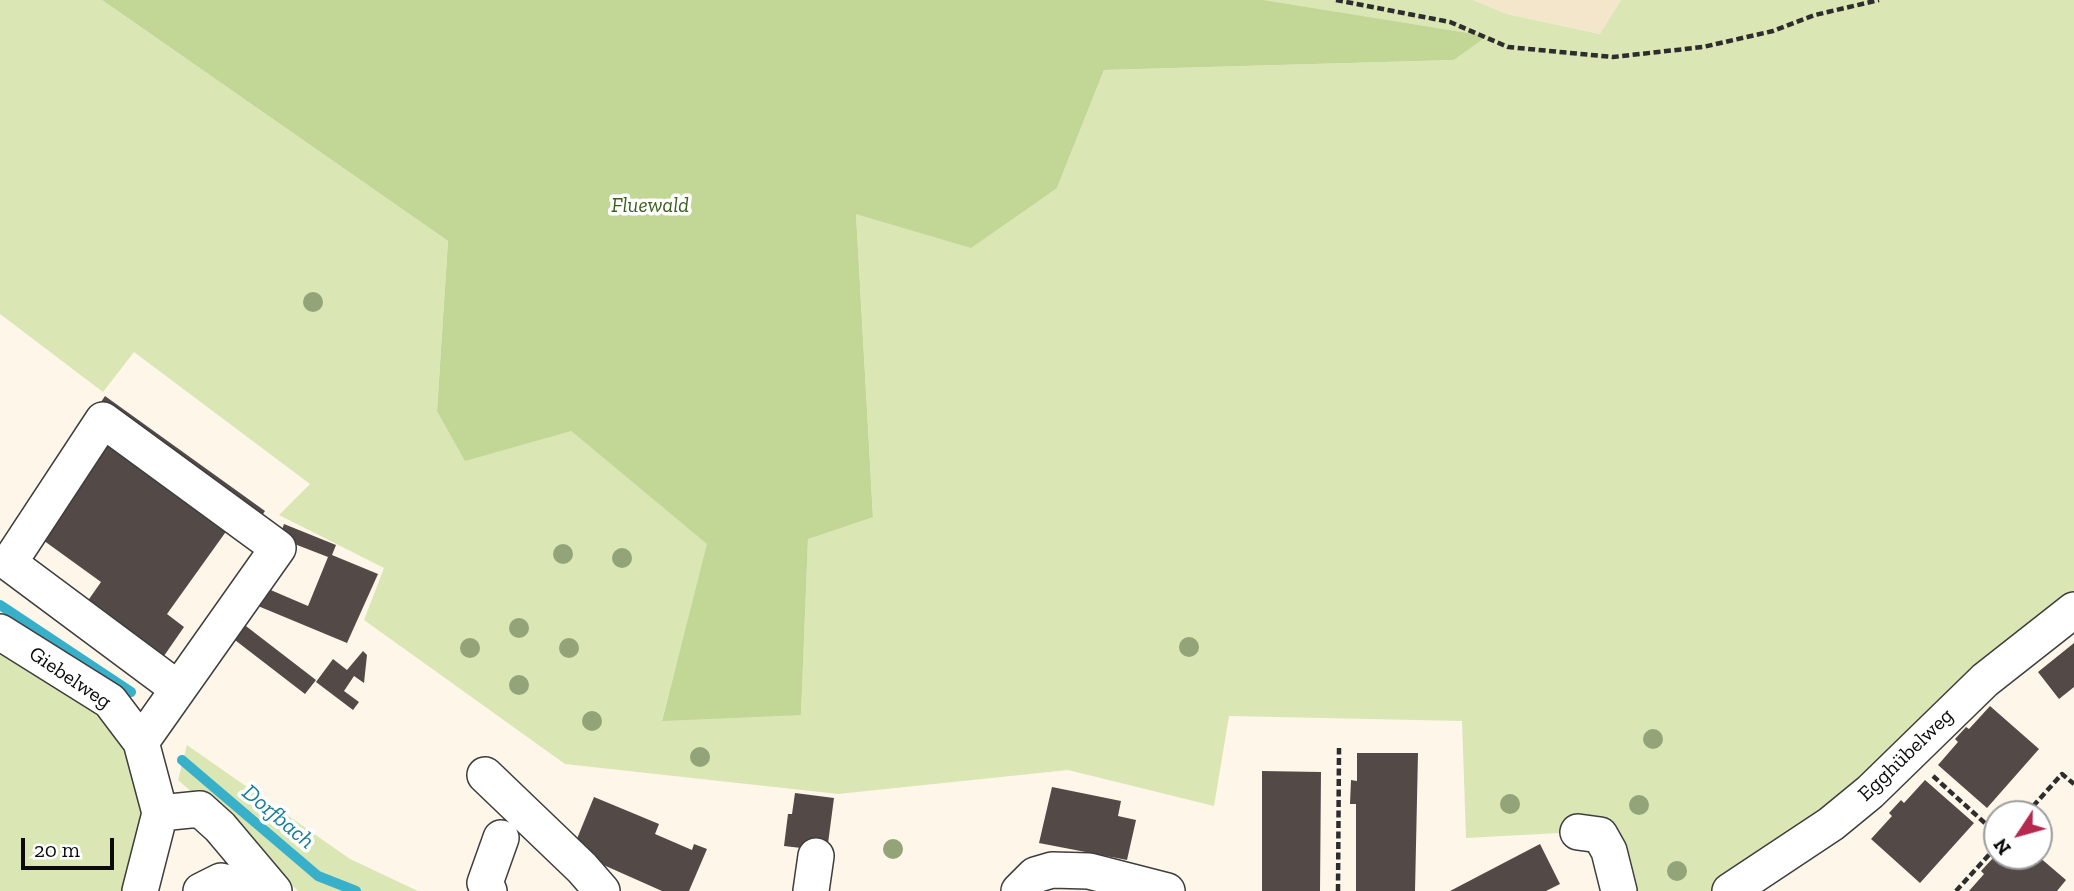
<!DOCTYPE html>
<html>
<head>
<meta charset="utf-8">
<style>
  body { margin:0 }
  #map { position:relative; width:2074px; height:891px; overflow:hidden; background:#fef6e9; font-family:"Zilla Slab",serif }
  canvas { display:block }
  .north { position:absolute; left:1983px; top:800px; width:70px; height:70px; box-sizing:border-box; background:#fff; border:2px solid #9d9d9d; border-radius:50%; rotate:234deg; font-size:19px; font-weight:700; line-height:28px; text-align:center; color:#0b0b0b }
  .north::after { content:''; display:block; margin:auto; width:24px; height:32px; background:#b6284f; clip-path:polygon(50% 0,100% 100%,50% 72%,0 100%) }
  .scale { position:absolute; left:21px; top:838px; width:93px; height:32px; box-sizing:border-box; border:4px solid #0b0b0b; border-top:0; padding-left:9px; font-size:21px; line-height:24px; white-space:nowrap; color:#0b0b0b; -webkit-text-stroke:5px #fff; paint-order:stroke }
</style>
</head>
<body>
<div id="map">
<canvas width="2074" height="891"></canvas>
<div class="north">N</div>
<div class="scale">20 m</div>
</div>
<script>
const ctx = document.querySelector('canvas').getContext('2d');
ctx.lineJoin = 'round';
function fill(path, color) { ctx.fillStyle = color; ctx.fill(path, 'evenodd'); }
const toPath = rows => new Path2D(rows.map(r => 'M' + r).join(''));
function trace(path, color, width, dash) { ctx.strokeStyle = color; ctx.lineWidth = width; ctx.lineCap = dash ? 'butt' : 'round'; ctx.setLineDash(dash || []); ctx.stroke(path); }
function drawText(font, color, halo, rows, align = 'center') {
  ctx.font = font + ' "Zilla Slab",serif'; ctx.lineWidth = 7; ctx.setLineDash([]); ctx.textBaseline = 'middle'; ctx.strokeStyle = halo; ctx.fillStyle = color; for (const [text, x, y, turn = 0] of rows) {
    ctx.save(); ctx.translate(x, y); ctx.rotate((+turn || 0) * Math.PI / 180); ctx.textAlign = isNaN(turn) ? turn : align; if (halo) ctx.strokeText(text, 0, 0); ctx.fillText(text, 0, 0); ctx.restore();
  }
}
fill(toPath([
  [1473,0,1621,0,1601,34,1507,14]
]), '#f3e6cb');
fill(toPath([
  [0,0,102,0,448,241,437,411,571,431,708,544,662,720,801,714,808,538,873,516,856,214,1057,188,1104,70,1454,60,1486,36,1264,0,1473,0,1507,14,1600,34,1621,0,2074,0,2074,610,1730,891,1619,891,1578,832,1466,838,1462,721,1229,716,1214,806,1068,770,838,794,565,764,364,620,384,568,279,515,310,484,134,352,103,392,0,314],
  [0,632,110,701,160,813,140,891,0,891],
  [187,745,350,859,418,891,298,891,229,825,178,780]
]), '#dae7b5');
fill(toPath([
  [102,0,1264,0,1487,36,1454,60,1104,70,1057,188,971,248,856,214,873,517,808,539,801,715,662,721,707,544,571,431,465,461,437,411,448,241]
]), '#c2d795');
trace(toPath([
  [0,605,131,692],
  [182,760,318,876,356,891]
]), '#39b0c9', 10);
fill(toPath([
  [105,396,265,511,257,523,97,408],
  [106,437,230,526,167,614,184,627,157,666,80,612,101,582,36,535],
  [284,524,336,545,332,555,378,574,347,643,258,606,266,588,308,606,328,557,279,538],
  [242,623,316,680,305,694,231,637],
  [2074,643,2074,687,2059,699,2038,672],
  [363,651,367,655,364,683,354,676,344,691,359,702,353,710,316,682,333,659,347,670],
  [1990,706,2039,749,1987,808,1938,765,1958,742,1955,739,1966,727,1969,729],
  [1357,753,1418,753,1415,891,1356,891,1356,804,1350,804,1351,780,1357,781],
  [1262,771,1321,772,1320,891,1262,891],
  [1925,780,1974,823,1920,883,1871,839,1892,816,1889,813,1901,800,1904,803],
  [1052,787,1121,801,1118,816,1136,820,1127,860,1039,843],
  [795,793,834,798,827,851,784,846,788,814,792,814],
  [594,797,659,824,655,834,692,850,694,844,707,849,689,891,662,891,572,851],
  [1540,844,1560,884,1546,891,1450,891],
  [2000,856,2038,856,2066,880,2057,891,1969,891,1984,874,1981,871,1993,858,1996,861]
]), '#534a48');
const minor = toPath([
  [0,632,110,701,141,742,160,813,140,891],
  [141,742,278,548,103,420,9,563,177,688],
  [485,775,582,868,602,891],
  [160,813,200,809,220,827,274,891],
  [1578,832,1600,835,1609,851,1619,891],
  [201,891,221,881,239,885,246,891],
  [489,891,485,883,501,838],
  [811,891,816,856],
  [1019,891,1035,875,1052,870,1089,871,1167,891],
  [1730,891,1831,824,1870,792,1985,680,2074,610]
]);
trace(minor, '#3e3e3e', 38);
trace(toPath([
  [1336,0,1450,22,1508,47,1613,57,1703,47,1773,31,1815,15,1879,0],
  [1933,776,1997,834],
  [2026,814,2062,774,2074,784],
  [1338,891,1339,748],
  [1956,891,1997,846]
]), '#2d2d2d', 4.5, [7, 3.5]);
trace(minor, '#fff', 35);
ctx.fillStyle = '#93a479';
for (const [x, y] of [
  [313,302],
  [563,554],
  [622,558],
  [519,628],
  [1189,647],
  [470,648],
  [569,648],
  [519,685],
  [592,721],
  [1653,739],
  [700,757],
  [1510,804],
  [1639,805],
  [893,849],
  [1677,871]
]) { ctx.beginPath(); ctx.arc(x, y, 10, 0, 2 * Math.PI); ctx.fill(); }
drawText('italic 21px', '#3b601e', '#fff', [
  ["Fluewald",650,206]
]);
drawText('21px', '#0b0b0b', '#fff', [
  ["Giebelweg",70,678,34],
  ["Egghübelweg",1906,755,-44]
]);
drawText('italic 23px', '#197d98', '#fff', [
  ["Dorfbach",278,817,40]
]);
</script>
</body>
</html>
